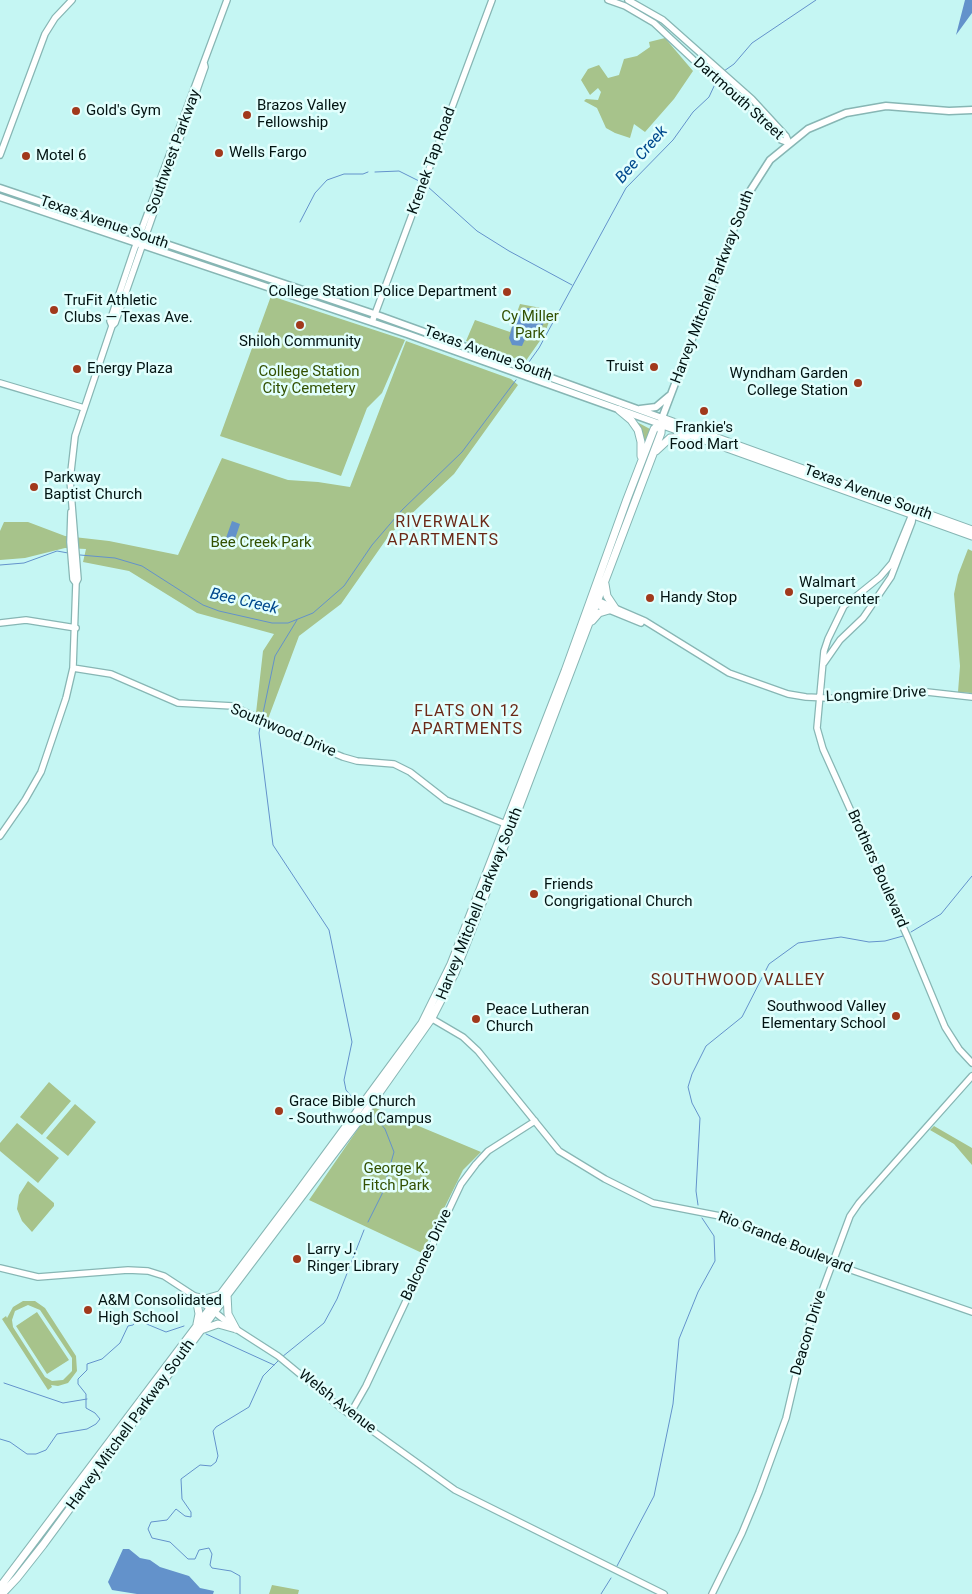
<!DOCTYPE html>
<html>
<head>
<meta charset="utf-8">
<style>
  body { margin:0 }
  canvas { display:block; background:#c5f6f3 }
</style>
</head>
<body>
<canvas width="972" height="1594"></canvas>
<script>
const ctx = document.querySelector('canvas').getContext('2d');
ctx.lineJoin = 'round';
function fill(path, color) { ctx.fillStyle = color; ctx.fill(path, 'evenodd'); }
const toPath = rows => new Path2D(rows.map(r => 'M' + r).join(''));
function trace(path, color, width, dash) { ctx.strokeStyle = color; ctx.lineWidth = width; ctx.lineCap = dash ? 'butt' : 'round'; ctx.setLineDash(dash || []); ctx.stroke(path); }
function drawText(font, color, halo, rows, align = 'center') {
  ctx.font = font + ' Roboto,sans-serif'; ctx.lineWidth = 5; ctx.setLineDash([]); ctx.textBaseline = 'middle'; ctx.strokeStyle = halo; ctx.fillStyle = color; for (const [text, x, y, turn = 0] of rows) {
    ctx.save(); ctx.translate(x, y); ctx.rotate((+turn || 0) * Math.PI / 180); ctx.textAlign = isNaN(turn) ? turn : align; if (halo) ctx.strokeText(text, 0, 0); ctx.fillText(text, 0, 0); ctx.restore();
  }
}
fill(toPath([
  [665,38,693,71,674,99,645,132,634,124,630,138,615,133,606,128,597,108,584,101,586,99,598,100,601,92,598,88,590,95,581,80,588,69,599,65,608,78,619,75,624,59,637,56,650,47,649,42],
  [271,296,405,340,382,393,367,408,341,476,220,436],
  [520,304,541,308,552,314,544,335,525,362,466,341,475,320,510,332],
  [406,341,511,379,518,385,454,474,390,534,341,604,299,636,268,719,256,713,263,651,274,634,197,613,129,571,83,562,86,549,65,548,25,558,0,560,0,531,4,522,28,522,65,536,109,541,178,555,222,458,288,480,318,482,350,487],
  [637,422,650,429,643,447],
  [968,549,972,551,972,693,958,692,960,666,954,594,958,575],
  [475,722,487,727,484,734,472,729],
  [49,1082,71,1101,42,1135,20,1117],
  [75,1104,96,1122,68,1156,46,1138],
  [373,1107,481,1152,463,1170,422,1253,309,1200],
  [17,1123,59,1158,38,1183,0,1151,0,1143],
  [934,1126,972,1148,972,1165,954,1144,930,1130],
  [28,1181,54,1203,54,1206,32,1232,22,1221,17,1209,19,1195],
  [23,1301,35,1301,45,1308,76,1356,77,1371,68,1383,58,1386,51,1385,52,1387,48,1390,2,1319,6,1316,7,1318,13,1307],
  [28,1305,40,1310,72,1358,72,1371,63,1380,52,1381,45,1377,13,1327,12,1320,15,1311],
  [37,1312,69,1360,47,1374,16,1326],
  [272,1585,299,1590,298,1594,269,1594]
]), '#a7c38b');
fill(toPath([
  [965,0,972,0,972,13,956,35],
  [528,308,542,311,545,321,539,331,526,337,522,346,512,345,509,338,513,324,521,310],
  [232,521,240,524,232,548,220,544,222,537,226,538],
  [123,1549,129,1549,140,1558,150,1560,160,1567,189,1576,200,1588,214,1591,213,1594,137,1594,112,1590,108,1582]
]), '#6392cb');
trace(toPath([
  [724,71,734,64,752,43,816,0],
  [375,172,399,171,421,182],
  [427,186,477,231,509,251,572,285],
  [300,222,315,193,327,180,344,174,363,174,368,172],
  [529,362,539,348,626,188,673,140,693,112,709,97,716,82],
  [80,555,115,558,142,566,203,605,219,611,272,623,288,623,313,613,344,586,372,545,402,510,462,452,516,380],
  [0,565,24,563,57,551,68,553],
  [262,718,275,656,297,620],
  [261,722,259,733,273,845,329,930,352,1042,344,1080,346,1090,356,1102],
  [911,932,941,914,972,876],
  [698,1205,696,1191,700,1118,692,1103,688,1087,692,1074,706,1046,742,1017,769,964,798,943,841,937,869,942,885,941,903,936],
  [368,1222,382,1194,394,1152,385,1129,371,1112],
  [206,1334,274,1365],
  [282,1357,324,1323,337,1299,364,1230],
  [4,1383,63,1403,87,1399],
  [0,1439,10,1442,27,1454,36,1454,46,1450,57,1434,87,1429,96,1424,100,1419,95,1413,86,1408,86,1394,78,1384,78,1379,87,1370,87,1364,102,1359,120,1343,128,1326,133,1325,137,1320,166,1332,184,1326],
  [617,1566,654,1496,673,1404,679,1339,698,1292,715,1261,714,1236,702,1218],
  [240,1594,240,1576,231,1571,212,1568,210,1565,212,1554,209,1548,199,1550,195,1559,188,1559,170,1542,152,1538,148,1529,151,1522,167,1520,176,1509,185,1516,191,1517,191,1512,182,1499,181,1479,200,1465,211,1466,216,1462,218,1456,213,1431,216,1427,249,1407,263,1376,279,1360],
  [601,1594,611,1578]
]), '#6392cb', 1);
const secondary = toPath([
  [608,0,625,6,654,23,700,66,757,113,781,140,789,143],
  [628,0,663,20,752,99,786,136,789,143],
  [0,155,45,34,55,18,72,0],
  [372,322,492,0],
  [112,326,110,321,134,250,227,0],
  [0,383,84,408],
  [71,512,70,542,73,579,76,583],
  [913,512,892,563,880,577,844,606,828,639,824,651,817,728,823,749,908,938,945,1027,959,1049,972,1063],
  [594,599,645,621,729,673,788,694,806,697,850,699,918,691,972,697],
  [592,603,641,623],
  [0,623,26,620,76,628],
  [824,663,840,640,863,618,891,577,912,522,913,515],
  [73,668,111,674,178,703,233,706,316,746,343,757,357,761,394,764,410,772,446,800,508,825],
  [0,836,25,800,41,772,66,698,73,668,76,583,78,579,70,480,75,436,112,326,115,323,205,67,204,63],
  [429,1017,463,1037,478,1051,559,1151,605,1179,653,1203,720,1216,831,1263,972,1312],
  [0,1268,38,1277,128,1270,148,1271,164,1276,193,1295,236,1329,278,1356,342,1409,455,1490,664,1594],
  [350,1414,366,1386,461,1184,476,1164,488,1151,535,1121],
  [712,1594,742,1533,759,1492,786,1418,805,1337,850,1216,859,1203,972,1076]
]);
const primary = toPath([
  [0,188,380,316,662,418,745,199,770,160,808,129,846,113,886,106,949,111,972,110],
  [0,197,407,334,660,424],
  [640,409,656,407,669,396]
]);
const highway = toPath([
  [619,410,631,420,638,430,641,442,641,456],
  [660,424,972,536],
  [656,451,670,438,687,437],
  [605,584,607,596,615,608],
  [592,621,599,613,609,610],
  [227,1294,228,1314,236,1329],
  [197,1324,199,1314,196,1297,205,1299,219,1295],
  [201,1330,218,1324,236,1329],
  [0,1587,297,1193,422,1023,451,964,565,671,627,499,654,429,660,424],
  [2,1594,17,1578,43,1545,215,1311,370,1106,432,1018,455,973,512,826,661,433,662,418,972,530]
]);
trace(secondary, '#87b6b4', 8);
trace(primary, '#87b6b4', 9);
trace(highway, '#87b6b4', 9);
trace(secondary, '#fff', 5.5);
trace(primary, '#fff', 6);
trace(highway, '#fff', 7);
for (const [x, y, r, color] of [
  [76,111,5,"#a1391c"],
  [247,115,5,"#a1391c"],
  [219,153,5,"#a1391c"],
  [26,156,5,"#a1391c"],
  [507,292,5,"#a1391c"],
  [54,310,5,"#a1391c"],
  [300,325,5,"#a1391c"],
  [654,367,5,"#a1391c"],
  [77,369,5,"#a1391c"],
  [858,383,5,"#a1391c"],
  [704,411,5,"#a1391c"],
  [34,487,5,"#a1391c"],
  [789,592,5,"#a1391c"],
  [650,598,5,"#a1391c"],
  [534,894,5,"#a1391c"],
  [896,1016,5,"#a1391c"],
  [476,1019,5,"#a1391c"],
  [279,1111,5,"#a1391c"],
  [297,1259,5,"#a1391c"],
  [88,1310,5,"#a1391c"]
]) { const dot = new Path2D(); dot.arc(x, y, r, 0, 2 * Math.PI); ctx.fillStyle = color; ctx.fill(dot); trace(dot, '#e2fffd', 2); }
drawText('15px', '#021312', '#e2fffd', [
  ["Dartmouth Street",738,99,42],
  ["Southwest Parkway",174,152,-70],
  ["Krenek Tap Road",432,161,-70],
  ["Texas Avenue South",104,223,19],
  ["Harvey Mitchell Parkway South",713,287,-69],
  ["Texas Avenue South",488,354,20],
  ["Texas Avenue South",868,493,20],
  ["Longmire Drive",876,695,-3],
  ["Southwood Drive",283,731,23],
  ["Brothers Boulevard",877,869,66],
  ["Harvey Mitchell Parkway South",480,904,-68],
  ["Rio Grande Boulevard",785,1243,22],
  ["Balcones Drive",427,1255,-65],
  ["Deacon Drive",809,1333,-73],
  ["Welsh Avenue",337,1402,38],
  ["Harvey Mitchell Parkway South",131,1425,-54]
]);
drawText('15px', '#021312', '#e2fffd', [
  ["Brazos Valley",257,106],
  ["Fellowship",257,123],
  ["Gold's Gym",86,111],
  ["Wells Fargo",229,153],
  ["Motel 6",36,156],
  ["College Station Police Department",497,292,"right"],
  ["TruFit Athletic",64,301],
  ["Clubs — Texas Ave.",64,318],
  ["Shiloh Community",300,342,"center"],
  ["Truist",644,367,"right"],
  ["Energy Plaza",87,369],
  ["Wyndham Garden",848,374,"right"],
  ["College Station",848,391,"right"],
  ["Frankie's",704,428,"center"],
  ["Food Mart",704,445,"center"],
  ["Parkway",44,478],
  ["Baptist Church",44,495],
  ["Walmart",799,583],
  ["Supercenter",799,600],
  ["Handy Stop",660,598],
  ["Friends",544,885],
  ["Congrigational Church",544,902],
  ["Southwood Valley",886,1007,"right"],
  ["Elementary School",886,1024,"right"],
  ["Peace Lutheran",486,1010],
  ["Church",486,1027],
  ["Grace Bible Church",289,1102],
  ["- Southwood Campus",289,1119],
  ["Larry J.",307,1250],
  ["Ringer Library",307,1267],
  ["A&M Consolidated",98,1301],
  ["High School",98,1318]
], 'left');
drawText('15px', '#335001', '#e2fffd', [
  ["Cy Miller",530,317],
  ["Park",530,334],
  ["College Station",309,372],
  ["City Cemetery",309,389],
  ["Bee Creek Park",261,543],
  ["George K.",396,1169],
  ["Fitch Park",396,1186]
]);
drawText('italic 16px', '#01498e', '#e2fffd', [
  ["Bee Creek",642,155,-49],
  ["Bee Creek",244,602,13]
]);
ctx.letterSpacing = '1px';
drawText('16px', '#6b2917', '#e2fffd', [
  ["RIVERWALK",443,523],
  ["APARTMENTS",443,541],
  ["FLATS ON 12",467,712],
  ["APARTMENTS",467,730],
  ["SOUTHWOOD VALLEY",738,981]
]);
ctx.letterSpacing = '0px';
</script>
</body>
</html>
